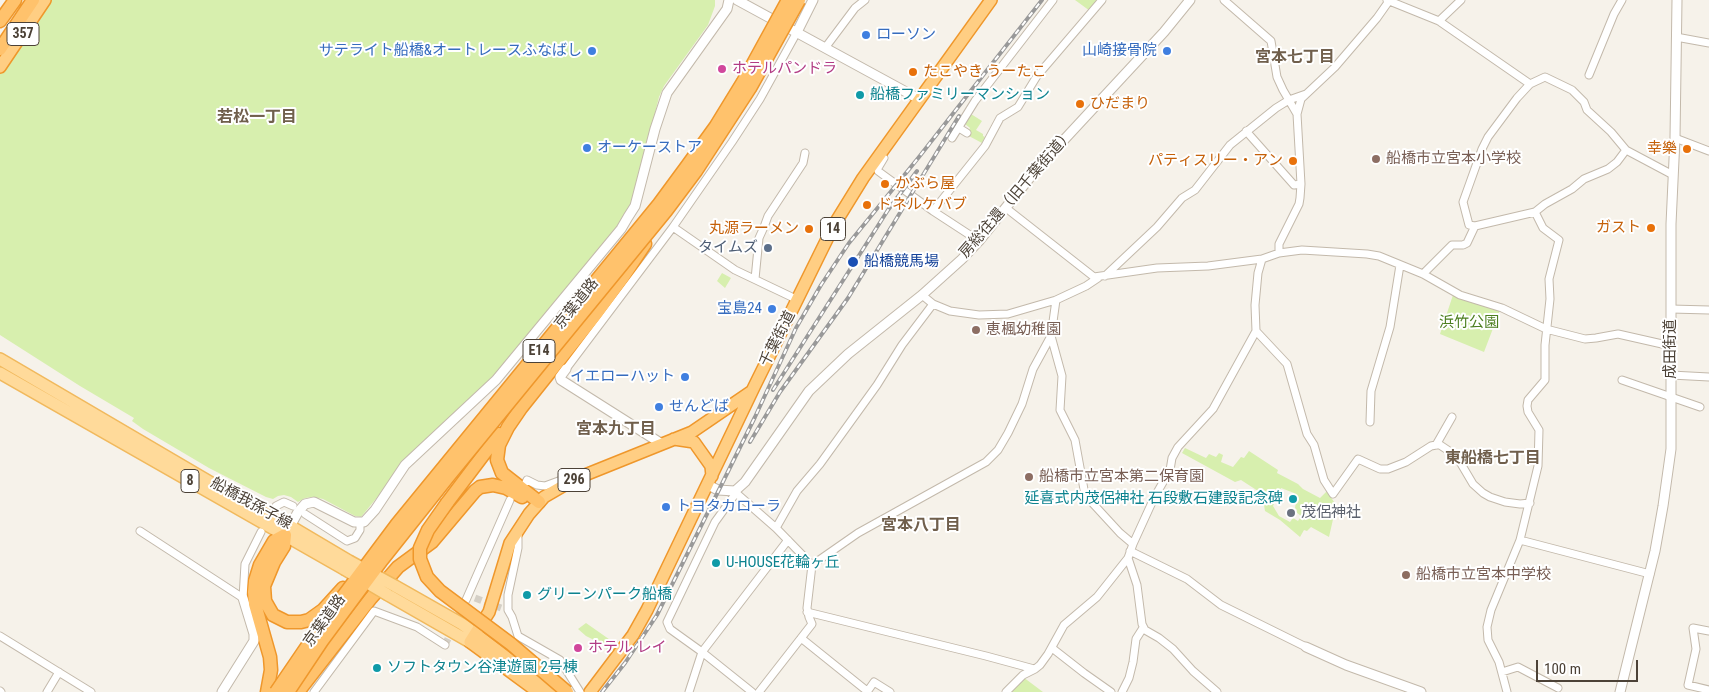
<!DOCTYPE html>
<html>
<head>
<meta charset="utf-8">
<style>
  body { margin:0 }
  #map { position:relative; width:1709px; height:692px; overflow:hidden; background:#f6f2ea; font-family:"Roboto Condensed",sans-serif }
  canvas { display:block }
  .scale { position:absolute; left:1536px; top:660px; width:102px; height:22px; box-sizing:border-box; border:2px solid #4c4237; border-top:0; padding-left:6px; font-size:15px; line-height:18px; white-space:nowrap; color:#4c4237; -webkit-text-stroke:4px #fff; paint-order:stroke }
</style>
</head>
<body>
<div id="map">
<canvas width="1709" height="692"></canvas>
<div class="scale">100 m</div>
</div>
<script>
const ctx = document.querySelector('canvas').getContext('2d');
ctx.lineJoin = 'round';
function fill(path, color) { ctx.fillStyle = color; ctx.fill(path, 'evenodd'); }
const toPath = rows => new Path2D(rows.map(r => 'M' + r).join(''));
function trace(path, color, width, dash) { ctx.strokeStyle = color; ctx.lineWidth = width; ctx.lineCap = dash ? 'butt' : 'round'; ctx.setLineDash(dash || []); ctx.stroke(path); }
function drawText(font, color, halo, rows, align = 'center') {
  ctx.font = font + ' "Roboto Condensed","Noto Sans JP",sans-serif'; ctx.lineWidth = 4; ctx.setLineDash([]); ctx.textBaseline = 'middle'; ctx.strokeStyle = halo; ctx.fillStyle = color; for (const [text, x, y, turn = 0] of rows) {
    ctx.save(); ctx.translate(x, y); ctx.rotate((+turn || 0) * Math.PI / 180); ctx.textAlign = isNaN(turn) ? turn : align; if (halo) ctx.strokeText(text, 0, 0); ctx.fillText(text, 0, 0); ctx.restore();
  }
}
fill(toPath([
  [49,0,715,0,715,6,708,25,664,86,659,97,635,195,631,206,623,221,557,299,503,368,393,478,361,517,355,516,323,499,314,497,305,498,298,502,291,497,284,495,278,496,273,499,266,497,209,468,143,429,132,421,134,418,80,386,0,335,0,74],
  [1075,0,1098,0,1090,11],
  [971,114,982,121,976,130,983,134,983,136,985,137,982,143,967,135,970,128,965,124],
  [722,273,731,278,725,288,717,281],
  [1453,295,1500,310,1484,352,1440,334],
  [1185,448,1206,458,1209,454,1216,457,1219,453,1223,455,1221,462,1233,467,1241,457,1244,458,1249,451,1278,470,1277,473,1298,484,1303,489,1320,498,1327,491,1334,502,1334,515,1329,537,1311,527,1307,531,1304,530,1300,537,1280,520,1265,511,1263,499,1258,491,1241,480,1235,482,1182,453],
  [1281,488,1294,493,1296,502,1295,508,1297,510,1296,512,1301,516,1298,521,1293,518,1290,522,1279,516,1273,506],
  [586,623,616,644,617,646,610,656,605,651,607,648,604,645,586,636,578,629],
  [1023,677,1043,692,1009,692]
]), '#d7efae');
trace(toPath([
  [475,598,501,608],
  [445,645,463,607]
]), '#d4cfc6', 7, [7, 3.5]);
const minor = toPath([
  [1224,0,1271,41,1277,77,1283,90,1297,114],
  [1387,0,1439,21,1530,84],
  [1439,21,1461,0],
  [1676,37,1709,43],
  [825,48,855,8,865,0],
  [1589,75,1614,14,1622,0],
  [959,128,967,133],
  [1246,131,1294,185,1301,184],
  [952,138,975,101,1053,0],
  [1675,138,1709,151],
  [884,158,878,168,878,171,882,174,933,211,979,241],
  [1006,208,1094,277,1157,268,1208,266,1262,259,1279,253,1302,250,1367,254,1379,256,1423,274,1460,295,1502,308,1546,329,1585,339,1596,338,1618,334,1671,346],
  [933,211,985,146,1000,118,1018,107,1037,76,1102,0],
  [1475,226,1469,225,1463,202,1482,149,1488,137,1517,98,1530,84,1545,77,1572,90,1584,102,1587,110,1611,132,1626,150,1673,175],
  [673,227,735,270,798,300],
  [1279,253,1279,244,1299,204,1300,198,1301,184,1297,114,1301,99,1335,67,1377,18,1389,1],
  [1423,274,1452,245,1463,245,1467,243,1475,226,1535,212,1545,204,1572,189,1584,179,1608,169,1617,162,1626,150],
  [1105,276,1157,227,1182,198,1195,190,1230,145,1276,108,1289,100,1306,94],
  [755,279,759,238,764,227,768,216,803,163,805,153],
  [922,295,933,304,950,311,979,315,1008,314,1056,300,1086,286,1098,278],
  [1056,300,1051,336,1062,376,1060,410,1075,440,1085,495,1120,533,1133,544],
  [1671,309,1709,310],
  [1256,331,1287,364,1307,434,1314,445,1324,480,1333,494,1358,459,1380,469,1388,469,1406,462,1431,446,1436,445,1440,445,1449,451,1460,462,1473,484,1483,493,1490,497,1505,502,1520,504,1530,503],
  [566,369,673,227,732,142,760,99,797,32],
  [1671,375,1709,377],
  [1622,380,1700,407],
  [1370,422,1371,391,1390,327,1400,265],
  [1436,445,1452,417],
  [526,482,527,480,537,485,545,486,564,479,574,479],
  [735,491,736,493,776,528,812,565,807,608,809,617,812,624,759,692],
  [736,493,715,522,667,622,670,629,702,652,752,692],
  [276,506,284,502,293,506],
  [305,514,347,541,355,538,360,530,360,523],
  [776,528,797,491,820,464,877,385,902,345,933,304],
  [140,531,243,598],
  [518,533,518,548,508,595,508,610,512,617,518,636,560,660,580,692],
  [1520,540,1650,574],
  [1130,551,1187,579,1221,605,1306,647],
  [1128,558,1137,585,1142,624,1145,630,1159,638,1173,649,1193,671,1217,692],
  [812,565,858,533,986,462,998,450,1008,433,1022,404,1033,369,1051,336],
  [243,598,245,564,261,532],
  [466,600,510,500],
  [807,612,986,656,1034,669],
  [1709,631,1693,628,1696,649,1688,685,1709,690],
  [0,636,91,692],
  [801,638,867,691],
  [1052,648,1084,673,1111,692],
  [1502,672,1518,667,1558,688],
  [0,691,1,692],
  [47,692,59,672],
  [314,692,374,611,417,627,445,645],
  [689,692,702,652,788,540],
  [867,692,874,682,890,692],
  [1006,692,1023,675,1035,669,1040,665,1048,654,1064,625,1097,597,1128,558,1133,544,1154,498,1170,470,1172,458,1178,447,1213,409,1256,331,1255,305,1258,273,1262,259],
  [1122,692,1129,678,1133,662,1136,639,1143,628],
  [1507,692,1499,662,1488,640,1487,627,1491,610,1520,540,1538,466,1539,430,1528,412,1527,406,1528,400,1545,380,1545,345,1550,299,1549,279,1559,240,1543,228,1535,212]
]);
const tertiary = toPath([
  [737,0,919,99],
  [797,32,813,0],
  [566,369,560,377,561,380,662,444],
  [708,485,718,490,735,491,745,482,809,391,848,354,922,295,962,259,979,241,1036,170,1164,32,1190,0],
  [288,530,298,512,305,504,314,502,354,522,364,522,375,510,405,465,496,380,621,229,628,217,635,206,655,129,667,93,727,9,729,0],
  [1306,647,1346,665,1421,692],
  [222,692,254,641,254,634,243,598],
  [1620,692,1655,551,1663,506,1671,449,1671,224,1675,138,1677,0]
]);
const primary = toPath([
  [0,359,271,518,290,526,349,561],
  [0,373,344,569],
  [395,586,462,624,476,634],
  [388,595,470,642]
]);
const trunk = toPath([
  [0,67,45,0],
  [674,439,694,442,711,466,712,476],
  [476,634,552,692],
  [538,692,470,642,489,612,510,543,529,514,544,497,575,479,692,432,752,391],
  [590,692,633,635,647,610,754,387,834,225,863,178,991,0]
]);
const motorway = toPath([
  [0,21,15,0],
  [0,49,33,0],
  [539,502,502,473,497,460,499,445,508,427,521,408,596,314,623,277,645,244],
  [447,503,499,434],
  [285,535,284,546,274,562,264,586,265,601,273,615,287,622,301,622,309,620,323,610,343,588],
  [267,692,271,670,270,657,255,604,254,592,255,581,260,565,274,541,285,535],
  [298,692,371,598,398,567,432,542,475,491,480,487,493,485,506,488,522,497]
]);
trace(minor, '#c3b9ab', 9);
trace(tertiary, '#c3b9ab', 11);
trace(primary, '#f1b95d', 14);
trace(trunk, '#ef972b', 14);
trace(motorway, '#ef972b', 15);
trace(minor, '#fff', 7);
trace(tertiary, '#fff', 9);
trace(primary, '#ffda9a', 11);
trace(trunk, '#ffce83', 11);
trace(motorway, '#ffc26c', 12);
const rail = toPath([
  [773,390,888,210,917,171],
  [750,442,780,392,848,298,959,116],
  [602,692,625,663,657,615,755,417,796,328,821,285,849,243,919,157,1042,0]
]);
trace(rail, '#999', 4);
trace(rail, '#fff', 2, [5.5]);
const primaryBridge = toPath([
  [349,561,395,586],
  [344,569,388,595]
]);
const motorwayBridge = toPath([
  [447,503,428,530,420,548,420,559,427,577,440,591,511,644,567,692],
  [276,692,323,623,397,524,659,204,687,166,716,126,743,82,788,0],
  [288,692,322,641,382,560,448,477,666,211,696,171,750,88,799,0]
]);
trace(primaryBridge, '#f1b95d', 14, []);
trace(motorwayBridge, '#ef972b', 15, []);
trace(primaryBridge, '#ffda9a', 11);
trace(motorwayBridge, '#ffc26c', 12);
for (const [x, y, r, color] of [
  [866,35,5,"#3f7fe0"],
  [592,51,5,"#3f7fe0"],
  [1167,51,5,"#3f7fe0"],
  [722,69,5,"#d1479c"],
  [913,72,5,"#e8710a"],
  [860,95,5,"#0f9aa8"],
  [1080,104,5,"#e8710a"],
  [587,148,5,"#3f7fe0"],
  [1687,149,5,"#e8710a"],
  [1376,159,5,"#8d6e63"],
  [1293,161,5,"#e8710a"],
  [885,184,5,"#e8710a"],
  [867,205,5,"#e8710a"],
  [1651,228,5,"#e8710a"],
  [809,229,5,"#e8710a"],
  [768,248,5,"#5c6f8a"],
  [853,262,6,"#1a4fb4"],
  [772,309,5,"#3f7fe0"],
  [976,330,5,"#8d6e63"],
  [685,377,5,"#3f7fe0"],
  [659,407,5,"#3f7fe0"],
  [1029,477,5,"#8d6e63"],
  [1293,499,5,"#0f9aa8"],
  [666,507,5,"#3f7fe0"],
  [1291,513,5,"#6b7280"],
  [716,563,5,"#0f9aa8"],
  [1406,575,5,"#8d6e63"],
  [527,595,5,"#0f9aa8"],
  [578,648,5,"#d1479c"],
  [377,668,5,"#0f9aa8"]
]) { const dot = new Path2D(); dot.arc(x, y, r, 0, 2 * Math.PI); ctx.fillStyle = color; ctx.fill(dot); trace(dot, '#fff', 2); }
for (const [x, y, w] of [
  [23,34,32],
  [833,229,25],
  [539,351,32],
  [574,480,32],
  [190,481,18]
]) { const box = new Path2D(); box.roundRect(x - w / 2, y - 11.5, w, 23, 4); ctx.fillStyle = '#fff'; ctx.fill(box); trace(box, '#4c4237', 1); }
drawText('bold 14px', '#4c4237', null, [
  ["357",23,34],
  ["14",833,229],
  ["E14",539,351],
  ["296",574,480],
  ["8",190,481]
]);
drawText('15px', '#366cbe', '#fff', [
  ["ローソン",876,35],
  ["サテライト船橋&オートレースふなばし",582,51,"right"],
  ["山崎接骨院",1157,51,"right"],
  ["オーケーストア",597,148],
  ["宝島24",762,309,"right"],
  ["イエローハット",675,377,"right"],
  ["せんどば",669,407],
  ["トヨタカローラ",676,507]
], 'left');
drawText('15px', '#b23c85', '#fff', [
  ["ホテルパンドラ",732,69],
  ["ホテル レイ",588,648]
], 'left');
drawText('15px', '#c56008', '#fff', [
  ["たこやき うーたこ",923,72],
  ["ひだまり",1090,104],
  ["幸樂",1677,149,"right"],
  ["パティスリー・アン",1283,161,"right"],
  ["かぶら屋",895,184],
  ["ドネルケバブ",877,205],
  ["ガスト",1641,228,"right"],
  ["丸源ラーメン",799,229,"right"]
], 'left');
drawText('15px', '#0d838f', '#fff', [
  ["船橋ファミリーマンション",870,95],
  ["延喜式内茂侶神社 石段敷石建設記念碑",1283,499,"right"],
  ["U-HOUSE花輪ヶ丘",726,563],
  ["グリーンパーク船橋",537,595],
  ["ソフトタウン谷津遊園 2号棟",387,668]
], 'left');
drawText('15px', '#785e54', '#fff', [
  ["船橋市立宮本小学校",1386,159],
  ["恵楓幼稚園",986,330],
  ["船橋市立宮本第二保育園",1039,477],
  ["船橋市立宮本中学校",1416,575]
], 'left');
drawText('15px', '#4c4237', '#fff', [
  ["房総往還（旧千葉街道）",1017,194,-49],
  ["京葉道路",577,304,-51],
  ["千葉街道",778,339,-63],
  ["成田街道",1671,349,-90],
  ["船橋我孫子線",251,504,29],
  ["京葉道路",325,621,-54]
]);
drawText('15px', '#4e5e75', '#fff', [
  ["タイムズ",758,248]
], 'right');
drawText('15px', '#164399', '#fff', [
  ["船橋競馬場",864,262]
], 'left');
drawText('15px', '#4d7f21', '#fff', [
  ["浜竹公園",1469,323]
]);
drawText('15px', '#5b616d', '#fff', [
  ["茂侶神社",1301,513]
], 'left');
drawText('bold 16px', '#705f4c', '#fff', [
  ["宮本七丁目",1295,58],
  ["若松一丁目",257,118],
  ["宮本九丁目",616,430],
  ["東船橋七丁目",1493,459],
  ["宮本八丁目",921,526]
]);
</script>
</body>
</html>
